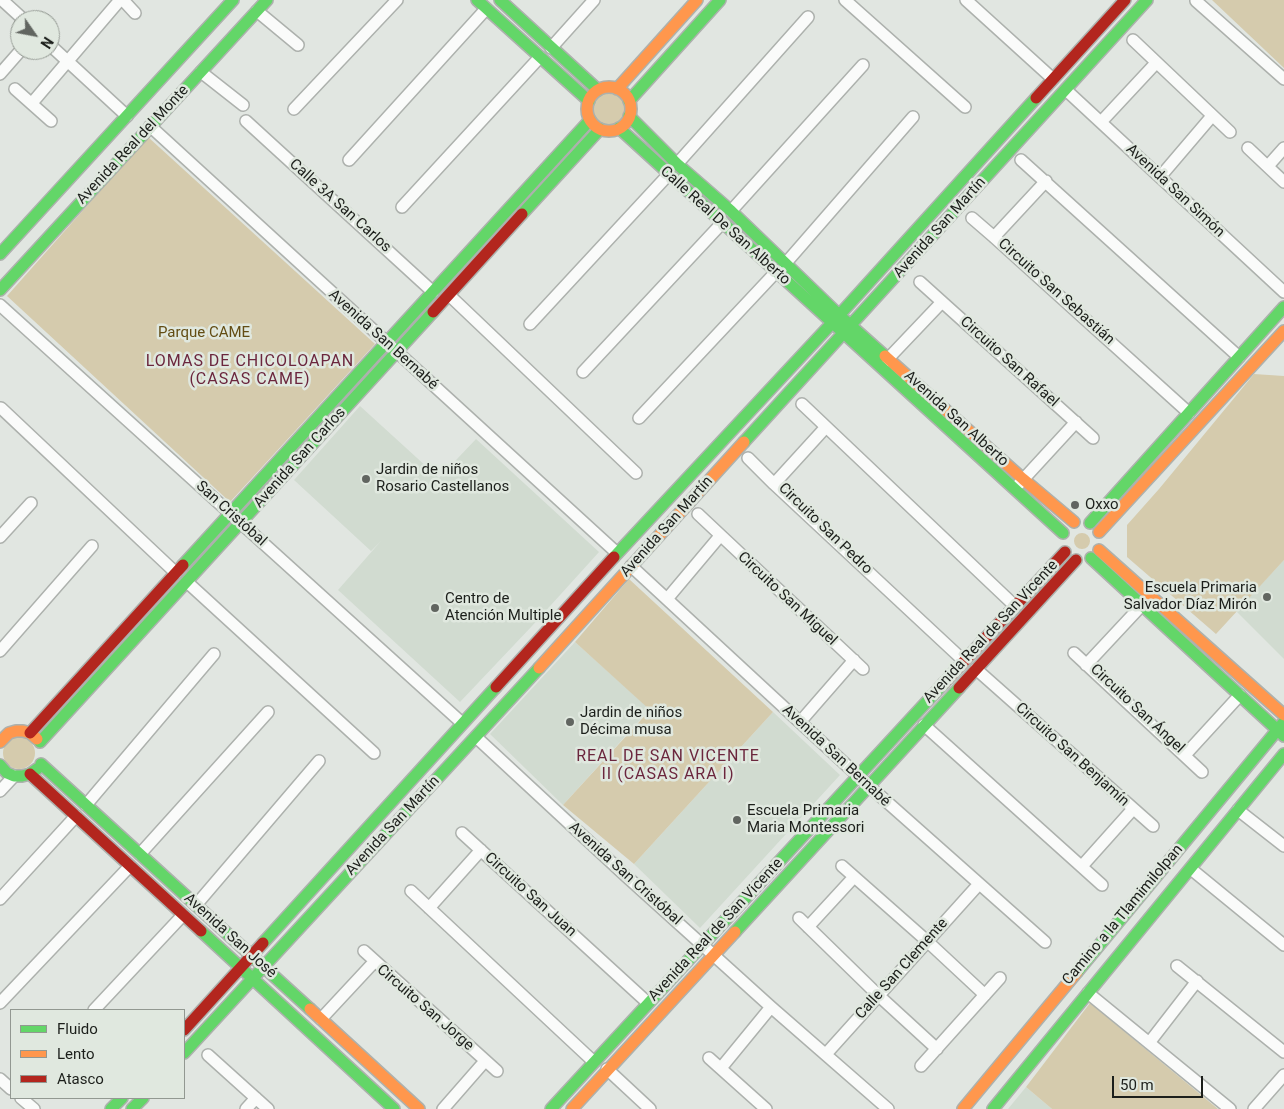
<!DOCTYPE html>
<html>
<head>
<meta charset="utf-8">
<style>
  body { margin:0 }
  #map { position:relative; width:1284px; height:1109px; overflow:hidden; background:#e1e6e1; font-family:Roboto,sans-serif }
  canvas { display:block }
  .legend { position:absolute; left:10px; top:1009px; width:175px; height:90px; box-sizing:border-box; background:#e0e8df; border:1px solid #929891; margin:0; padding:6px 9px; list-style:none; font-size:15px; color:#1c1f1b }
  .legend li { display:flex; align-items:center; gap:10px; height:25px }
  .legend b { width:25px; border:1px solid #929891 }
  .north { position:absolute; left:10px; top:10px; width:50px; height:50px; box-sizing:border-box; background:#e0e8df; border:1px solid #929891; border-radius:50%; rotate:123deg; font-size:14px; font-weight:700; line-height:20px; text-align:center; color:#1c1f1b }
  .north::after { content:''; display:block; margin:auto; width:18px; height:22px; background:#616560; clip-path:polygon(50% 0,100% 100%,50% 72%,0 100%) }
  .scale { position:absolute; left:1112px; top:1076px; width:91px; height:22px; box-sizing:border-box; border:2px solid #1c1f1b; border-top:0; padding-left:6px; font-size:15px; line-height:18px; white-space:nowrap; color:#1c1f1b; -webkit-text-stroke:4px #e0e8df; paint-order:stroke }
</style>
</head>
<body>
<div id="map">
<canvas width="1284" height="1109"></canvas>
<ul class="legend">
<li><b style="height:6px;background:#63d668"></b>Fluido</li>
<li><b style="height:6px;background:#ff974d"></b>Lento</li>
<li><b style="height:6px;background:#b3261e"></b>Atasco</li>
</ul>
<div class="north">N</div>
<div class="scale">50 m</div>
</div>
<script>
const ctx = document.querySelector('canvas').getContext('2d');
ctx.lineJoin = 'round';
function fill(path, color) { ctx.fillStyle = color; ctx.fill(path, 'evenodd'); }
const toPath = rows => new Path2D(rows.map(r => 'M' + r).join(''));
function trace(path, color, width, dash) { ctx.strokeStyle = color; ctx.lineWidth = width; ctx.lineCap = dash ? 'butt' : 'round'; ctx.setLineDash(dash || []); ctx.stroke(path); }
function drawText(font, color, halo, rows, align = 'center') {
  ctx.font = font + ' Roboto,sans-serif'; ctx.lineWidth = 5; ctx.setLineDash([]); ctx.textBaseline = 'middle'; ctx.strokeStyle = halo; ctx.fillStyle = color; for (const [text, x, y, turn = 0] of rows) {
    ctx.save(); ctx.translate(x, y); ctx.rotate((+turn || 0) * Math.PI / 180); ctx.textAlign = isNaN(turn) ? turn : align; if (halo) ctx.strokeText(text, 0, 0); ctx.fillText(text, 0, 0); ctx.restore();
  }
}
fill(toPath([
  [360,406,439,478,476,439,599,552,532,626,460,702,338,590,381,541,371,551,294,480],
  [1284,560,1284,659,1236,611],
  [575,642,650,709,563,805,490,734],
  [773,712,840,775,700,928,634,864],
  [1026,1087,1052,1109,1008,1109]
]), '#d1dbd0');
fill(toPath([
  [1212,0,1284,0,1284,68],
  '593 109a16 16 0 1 1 32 0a16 16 0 1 1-32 0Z',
  [148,137,375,344,230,502,7,296],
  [1254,374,1284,376,1284,560,1216,634,1127,557,1127,525,1159,489],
  '1074 541a8 8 0 1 1 16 0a8 8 0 1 1-16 0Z',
  [629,579,773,712,634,864,563,805,650,710,575,642],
  '3 753a16 16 0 1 1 32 0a16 16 0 1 1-32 0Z',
  [1090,1003,1218,1109,1052,1109,1026,1087]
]), '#d5cbad');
const street = toPath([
  [2,0,24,20],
  [123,0,135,13],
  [845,0,965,107],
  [966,0,1053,79],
  [1196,1,1284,79],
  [257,11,298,45],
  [1133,40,1230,132],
  [50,45,127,116],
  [551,48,594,0],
  [201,72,243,105],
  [0,74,21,50],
  [15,89,51,121],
  [1066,90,1284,292],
  [32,103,120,0],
  [294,109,397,0],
  [246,121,433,292],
  [1101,122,1156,63],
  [150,126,617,553],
  [1248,148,1284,182],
  [349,160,486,9],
  [1021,160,1239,357],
  [677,164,808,17],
  [1268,166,1284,148],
  [1160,177,1212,116],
  [402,207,540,57],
  [731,211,863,65],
  [972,218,994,237,1189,413],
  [994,237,1046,181],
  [785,264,913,117],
  [920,282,1093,438],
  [449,295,636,473],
  [0,305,462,723],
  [530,324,669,174],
  [883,364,942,302],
  [583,372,723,222],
  [802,404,1015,606],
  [1,408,176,573],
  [639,418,776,272],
  [748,458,774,484,964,661],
  [774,484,826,427],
  [1019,484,1076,422],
  [698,514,863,669],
  [0,537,31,503],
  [631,566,869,786,1045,942],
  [187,582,374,753],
  [667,599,720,536],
  [0,651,92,546],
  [1074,653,1202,772],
  [1086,665,1142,605],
  [976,669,1153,826],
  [800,722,854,660],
  [924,725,1102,885],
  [476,737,626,876,771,1007,888,1109],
  [1185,755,1240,695],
  [0,791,14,776],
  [86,805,214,654],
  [1238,810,1284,846],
  [462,833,648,1003],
  [140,854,268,712],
  [842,866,927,941,985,995],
  [1082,866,1133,809],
  [1191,869,1284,945],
  [411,891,594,1062],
  [0,899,76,816],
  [196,905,319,761],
  [429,908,481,850],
  [799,918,878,995,937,1049],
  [808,927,854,877],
  [364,951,497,1071],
  [1177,966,1284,1052],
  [1088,993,1230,1109],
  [0,1003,130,866],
  [94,1010,183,915],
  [321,1019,375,961],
  [1149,1043,1197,981],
  [826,1054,979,884],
  [208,1055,268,1109],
  [709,1058,766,1109],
  [921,1066,1000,978],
  [721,1068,771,1007],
  [607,1069,650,1109],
  [0,1079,11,1089],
  [21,1098,34,1109],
  [246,1109,256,1098],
  [443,1109,485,1061],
  [1254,1109,1284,1075]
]);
const fast = toPath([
  [477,0,589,101],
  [500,0,598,90],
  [629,101,720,0],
  [629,116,677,164,731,211,839,315,885,356],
  [619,128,1063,533],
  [522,214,600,129],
  [0,254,233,0],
  [0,290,267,0],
  [744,442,1147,0],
  [1090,523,1284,307],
  [614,557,833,322,1036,98],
  [1091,558,1284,736],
  [183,565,590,120],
  [40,742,433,312],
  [41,764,310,1009],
  [0,765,7,773,14,776,22,776,30,774,37,769],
  [201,931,394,1109],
  [735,932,959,688],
  [263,943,496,687],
  [1077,972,1284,722],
  [184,1053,539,668],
  [111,1109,122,1098],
  [132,1109,143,1098],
  [551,1109,944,683],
  [993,1109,1284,754]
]);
const slow = toPath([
  '587 109a22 22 0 1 1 44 0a22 22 0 1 1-44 0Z',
  [617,89,697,0],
  [885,356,1023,479,1074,522],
  [1099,532,1284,331],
  [1099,550,1284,715],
  [539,668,744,442],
  [0,742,9,733,16,731,23,731,30,733,37,739],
  [310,1009,419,1109],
  [572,1109,735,932],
  [963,1109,1077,972]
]);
const jam = toPath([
  [1036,98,1125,0],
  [433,312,522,214],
  [944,683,1065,552],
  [496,687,614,557],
  [959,688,1076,560],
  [30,733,183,565],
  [30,774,201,931],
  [184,1030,263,943]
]);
trace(street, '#adb1ad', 14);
trace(fast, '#adb1ad', 14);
trace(slow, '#adb1ad', 14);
trace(jam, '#adb1ad', 14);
trace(street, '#fafbfa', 11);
trace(fast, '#63d668', 11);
trace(slow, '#ff974d', 11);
trace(jam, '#b3261e', 11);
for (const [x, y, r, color] of [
  [366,479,5,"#616560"],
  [1075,505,5,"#616560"],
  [1267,597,5,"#616560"],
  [435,608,5,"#616560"],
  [570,722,5,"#616560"],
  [737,820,5,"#616560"]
]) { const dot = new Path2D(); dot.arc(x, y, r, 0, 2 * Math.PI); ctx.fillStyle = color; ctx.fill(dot); trace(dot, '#e0e8df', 2); }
drawText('15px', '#1c1f1b', '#e0e8df', [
  ["Avenida Real del Monte",133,145,-47],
  ["Avenida San Simón",1175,191,43],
  ["Calle 3A San Carlos",340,206,42],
  ["Calle Real De San Alberto",725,226,42],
  ["Avenida San Martín",940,228,-48],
  ["Circuito San Sebastián",1056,292,42],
  ["Avenida San Bernabé",383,340,42],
  ["Circuito San Rafael",1009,362,42],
  ["Avenida San Alberto",956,419,42],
  ["Avenida San Carlos",300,458,-48],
  ["San Cristóbal",231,514,42],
  ["Avenida San Martín",667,527,-48],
  ["Circuito San Pedro",825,529,44],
  ["Circuito San Miguel",787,599,43],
  ["Avenida Real de San Vicente",991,632,-47],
  ["Circuito San Ángel",1137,709,43],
  ["Circuito San Benjamín",1072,755,42],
  ["Avenida San Bernabé",836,756,43],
  ["Avenida San Martín",393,826,-47],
  ["Avenida San Cristóbal",625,874,42],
  ["Circuito San Juan",530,895,42],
  ["Camino a la Tlamimilolpan",1123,915,-50],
  ["Avenida Real de San Vicente",716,930,-47],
  ["Avenida San José",230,936,42],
  ["Calle San Clemente",902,969,-48],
  ["Circuito San Jorge",425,1008,41]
]);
drawText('15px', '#634d14', '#e0e8df', [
  ["Parque CAME",204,333]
]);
drawText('15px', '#1c1f1b', '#e0e8df', [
  ["Jardin de niños",376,470],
  ["Rosario Castellanos",376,487],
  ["Oxxo",1085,505],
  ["Escuela Primaria",1257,588,"right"],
  ["Salvador Díaz Mirón",1257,605,"right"],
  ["Centro de",445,599],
  ["Atención Multiple",445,616],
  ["Jardin de niños",580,713],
  ["Décima musa",580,730],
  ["Escuela Primaria",747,811],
  ["Maria Montessori",747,828]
], 'left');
ctx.letterSpacing = '1px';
drawText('16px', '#6b263d', '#e0e8df', [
  ["LOMAS DE CHICOLOAPAN",250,362],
  ["(CASAS CAME)",250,380],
  ["REAL DE SAN VICENTE",668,757],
  ["II (CASAS ARA I)",668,775]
]);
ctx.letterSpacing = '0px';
</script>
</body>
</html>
